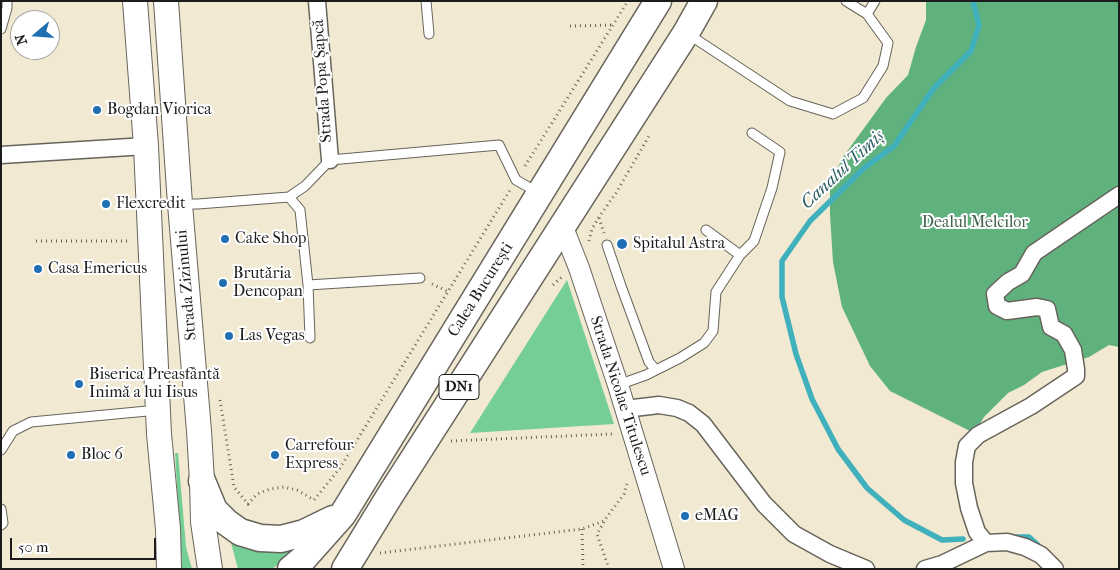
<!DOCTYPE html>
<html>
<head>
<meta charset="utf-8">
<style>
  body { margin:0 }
  #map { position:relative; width:1120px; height:570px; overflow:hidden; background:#f1e9d1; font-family:"IM FELL French Canon",serif }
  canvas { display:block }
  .frame { position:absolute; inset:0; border:2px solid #1c1c1c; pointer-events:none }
  .north { position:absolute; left:10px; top:10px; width:50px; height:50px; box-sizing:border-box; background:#fff; border:1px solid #a4a4a4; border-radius:50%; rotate:252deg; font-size:14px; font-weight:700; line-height:20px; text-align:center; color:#1c1c1c }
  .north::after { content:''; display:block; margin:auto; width:18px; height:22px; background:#1f6fb2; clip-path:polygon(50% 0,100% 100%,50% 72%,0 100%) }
  .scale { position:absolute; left:10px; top:538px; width:146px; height:22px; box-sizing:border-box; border:2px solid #1c1c1c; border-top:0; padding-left:6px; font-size:15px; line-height:18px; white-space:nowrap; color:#1c1c1c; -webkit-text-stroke:4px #fff; paint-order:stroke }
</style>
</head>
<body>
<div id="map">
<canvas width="1120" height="570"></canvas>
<div class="frame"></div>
<div class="north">N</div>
<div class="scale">50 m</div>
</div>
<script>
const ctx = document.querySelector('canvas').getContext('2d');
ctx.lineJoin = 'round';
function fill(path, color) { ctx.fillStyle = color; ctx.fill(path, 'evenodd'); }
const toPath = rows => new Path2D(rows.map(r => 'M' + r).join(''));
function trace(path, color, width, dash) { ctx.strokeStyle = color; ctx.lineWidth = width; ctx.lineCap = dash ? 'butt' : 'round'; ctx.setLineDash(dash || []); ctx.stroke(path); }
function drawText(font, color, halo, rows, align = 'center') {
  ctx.font = font + ' "IM FELL French Canon",serif'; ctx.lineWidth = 4; ctx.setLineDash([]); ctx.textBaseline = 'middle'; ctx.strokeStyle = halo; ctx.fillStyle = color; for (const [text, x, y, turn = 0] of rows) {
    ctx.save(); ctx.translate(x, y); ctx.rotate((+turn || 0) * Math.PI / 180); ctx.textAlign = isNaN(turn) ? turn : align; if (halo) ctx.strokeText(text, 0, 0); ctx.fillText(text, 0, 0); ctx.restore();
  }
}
fill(toPath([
  [567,280,614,424,470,433],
  [175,453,178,453,186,547,192,569,182,569],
  [229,535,267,550,294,552,272,569,238,569]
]), '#74ce95');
fill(toPath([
  [926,1,1119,1,1119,347,1109,345,1089,357,1042,372,1024,385,1008,393,984,417,974,433,890,391,870,366,842,307,833,262,830,214,830,183,843,157,886,98,908,75,916,47,926,20]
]), '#5fb17e');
trace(toPath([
  [1013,537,1029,537,1040,547],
  [963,539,942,540,904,520,867,488,838,449,812,399,796,354,782,297,782,261,810,221,864,168,894,146,934,88,971,51,979,25,973,1]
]), '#41b0bd', 5.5);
const service = toPath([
  [426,1,429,34],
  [867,14,875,1],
  [1,29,7,8,7,1],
  [688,34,790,101,833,114,863,98,883,66,888,43,867,14,846,1],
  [289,197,300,210,308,285,310,338],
  [180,204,198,204,289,197,305,186,330,160,499,145,516,180,537,192],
  [706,230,740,255,754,241,772,188,780,152,752,133],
  [607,245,621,286,649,362,656,370],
  [308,285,420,278],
  [618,385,646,375,680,358,704,343,713,331,716,292,740,255],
  [1,450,13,431,31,422,158,410],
  [1,509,3,523,1,525]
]);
const minor = toPath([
  [317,1,330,160],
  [1,155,146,146],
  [625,409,659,405,677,408,689,413,703,424,764,504,794,534,830,554,866,569],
  [986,543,977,532,969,508,964,483,964,462,967,446,978,435,1031,406,1076,376,1076,369,1073,350,1064,334,1051,327,1047,309,1037,307,1007,311,997,306,995,294,1008,282,1022,274,1034,253,1119,195],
  [925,569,942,564,986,543,1007,542,1025,547,1041,555,1055,569]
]);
const tertiary = toPath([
  [562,225,579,268,618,385,674,569]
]);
const secondary = toPath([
  [135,1,146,146,159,434,168,529,169,569],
  [166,1,180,204,199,431,202,481,203,522,210,569]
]);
const primary = toPath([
  [202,481,214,510,226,522,240,532,260,538,281,539,304,533,333,519],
  [291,569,303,559,343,514,658,1],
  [345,569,389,497,686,33,704,1]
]);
trace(service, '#67645b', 11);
trace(minor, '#67645b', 19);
trace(tertiary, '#67645b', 22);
trace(secondary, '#67645b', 26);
trace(primary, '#67645b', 29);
trace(toPath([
  [570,26,613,25],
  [525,166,628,1],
  [599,218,604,233],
  [36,241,127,241],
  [589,241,592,229,599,217,616,193,649,136],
  [432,284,447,291],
  [553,285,563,276],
  [220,400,234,487,248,504,257,494,270,489,284,487,297,490,314,500,340,468,510,190],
  [451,441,612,434],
  [604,522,597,534,609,569],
  [582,529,583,569],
  [380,553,582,529,604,521,624,494,627,483]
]), '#67645b', 3, [1, 4]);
trace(service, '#fff', 9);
trace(minor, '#fff', 16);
trace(tertiary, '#fff', 20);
trace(secondary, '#fff', 24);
trace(primary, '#fff', 26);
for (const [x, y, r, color] of [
  [97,110,5,"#1f6fb2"],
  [106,204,5,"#1f6fb2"],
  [225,239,5,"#1f6fb2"],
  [622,244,6,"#1f6fb2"],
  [38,269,5,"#1f6fb2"],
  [223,283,5,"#1f6fb2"],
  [229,336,5,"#1f6fb2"],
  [79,384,5,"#1f6fb2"],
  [71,455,5,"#1f6fb2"],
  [275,455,5,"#1f6fb2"],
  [685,516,5,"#1f6fb2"]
]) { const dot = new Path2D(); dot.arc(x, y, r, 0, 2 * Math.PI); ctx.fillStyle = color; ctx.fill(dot); trace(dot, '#fff', 2); }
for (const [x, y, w] of [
  [459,387,40]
]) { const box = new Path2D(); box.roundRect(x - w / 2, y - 12.5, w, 25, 4); ctx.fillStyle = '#fff'; ctx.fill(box); trace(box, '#1c1c1c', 1); }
drawText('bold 15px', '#1c1c1c', null, [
  ["DN1",459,387]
]);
drawText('16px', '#1c1c1c', '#fff', [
  ["Strada Popa Șapcă",323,81,-94],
  ["Strada Zizinului",187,285,-95],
  ["Calea București",481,290,-58],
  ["Strada Nicolae Titulescu",620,396,72]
]);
drawText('16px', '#1c1c1c', '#fff', [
  ["Bogdan Viorica",107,110],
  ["Flexcredit",116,204],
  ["Cake Shop",235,239],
  ["Spitalul Astra",633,244],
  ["Casa Emericus",48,269],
  ["Brutăria",233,274],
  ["Dencopan",233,292],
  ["Las Vegas",239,336],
  ["Biserica Preasfântă",89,375],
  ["Inimă a lui Iisus",89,393],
  ["Carrefour",285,446],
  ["Express",285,464],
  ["Bloc 6",81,455],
  ["eMAG",695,516]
], 'left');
drawText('16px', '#3f634c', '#fff', [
  ["Dealul Melcilor",975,223]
]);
drawText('italic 18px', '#2d5f64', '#fff', [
  ["Canalul Timiș",843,170,-43]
]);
</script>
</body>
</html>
